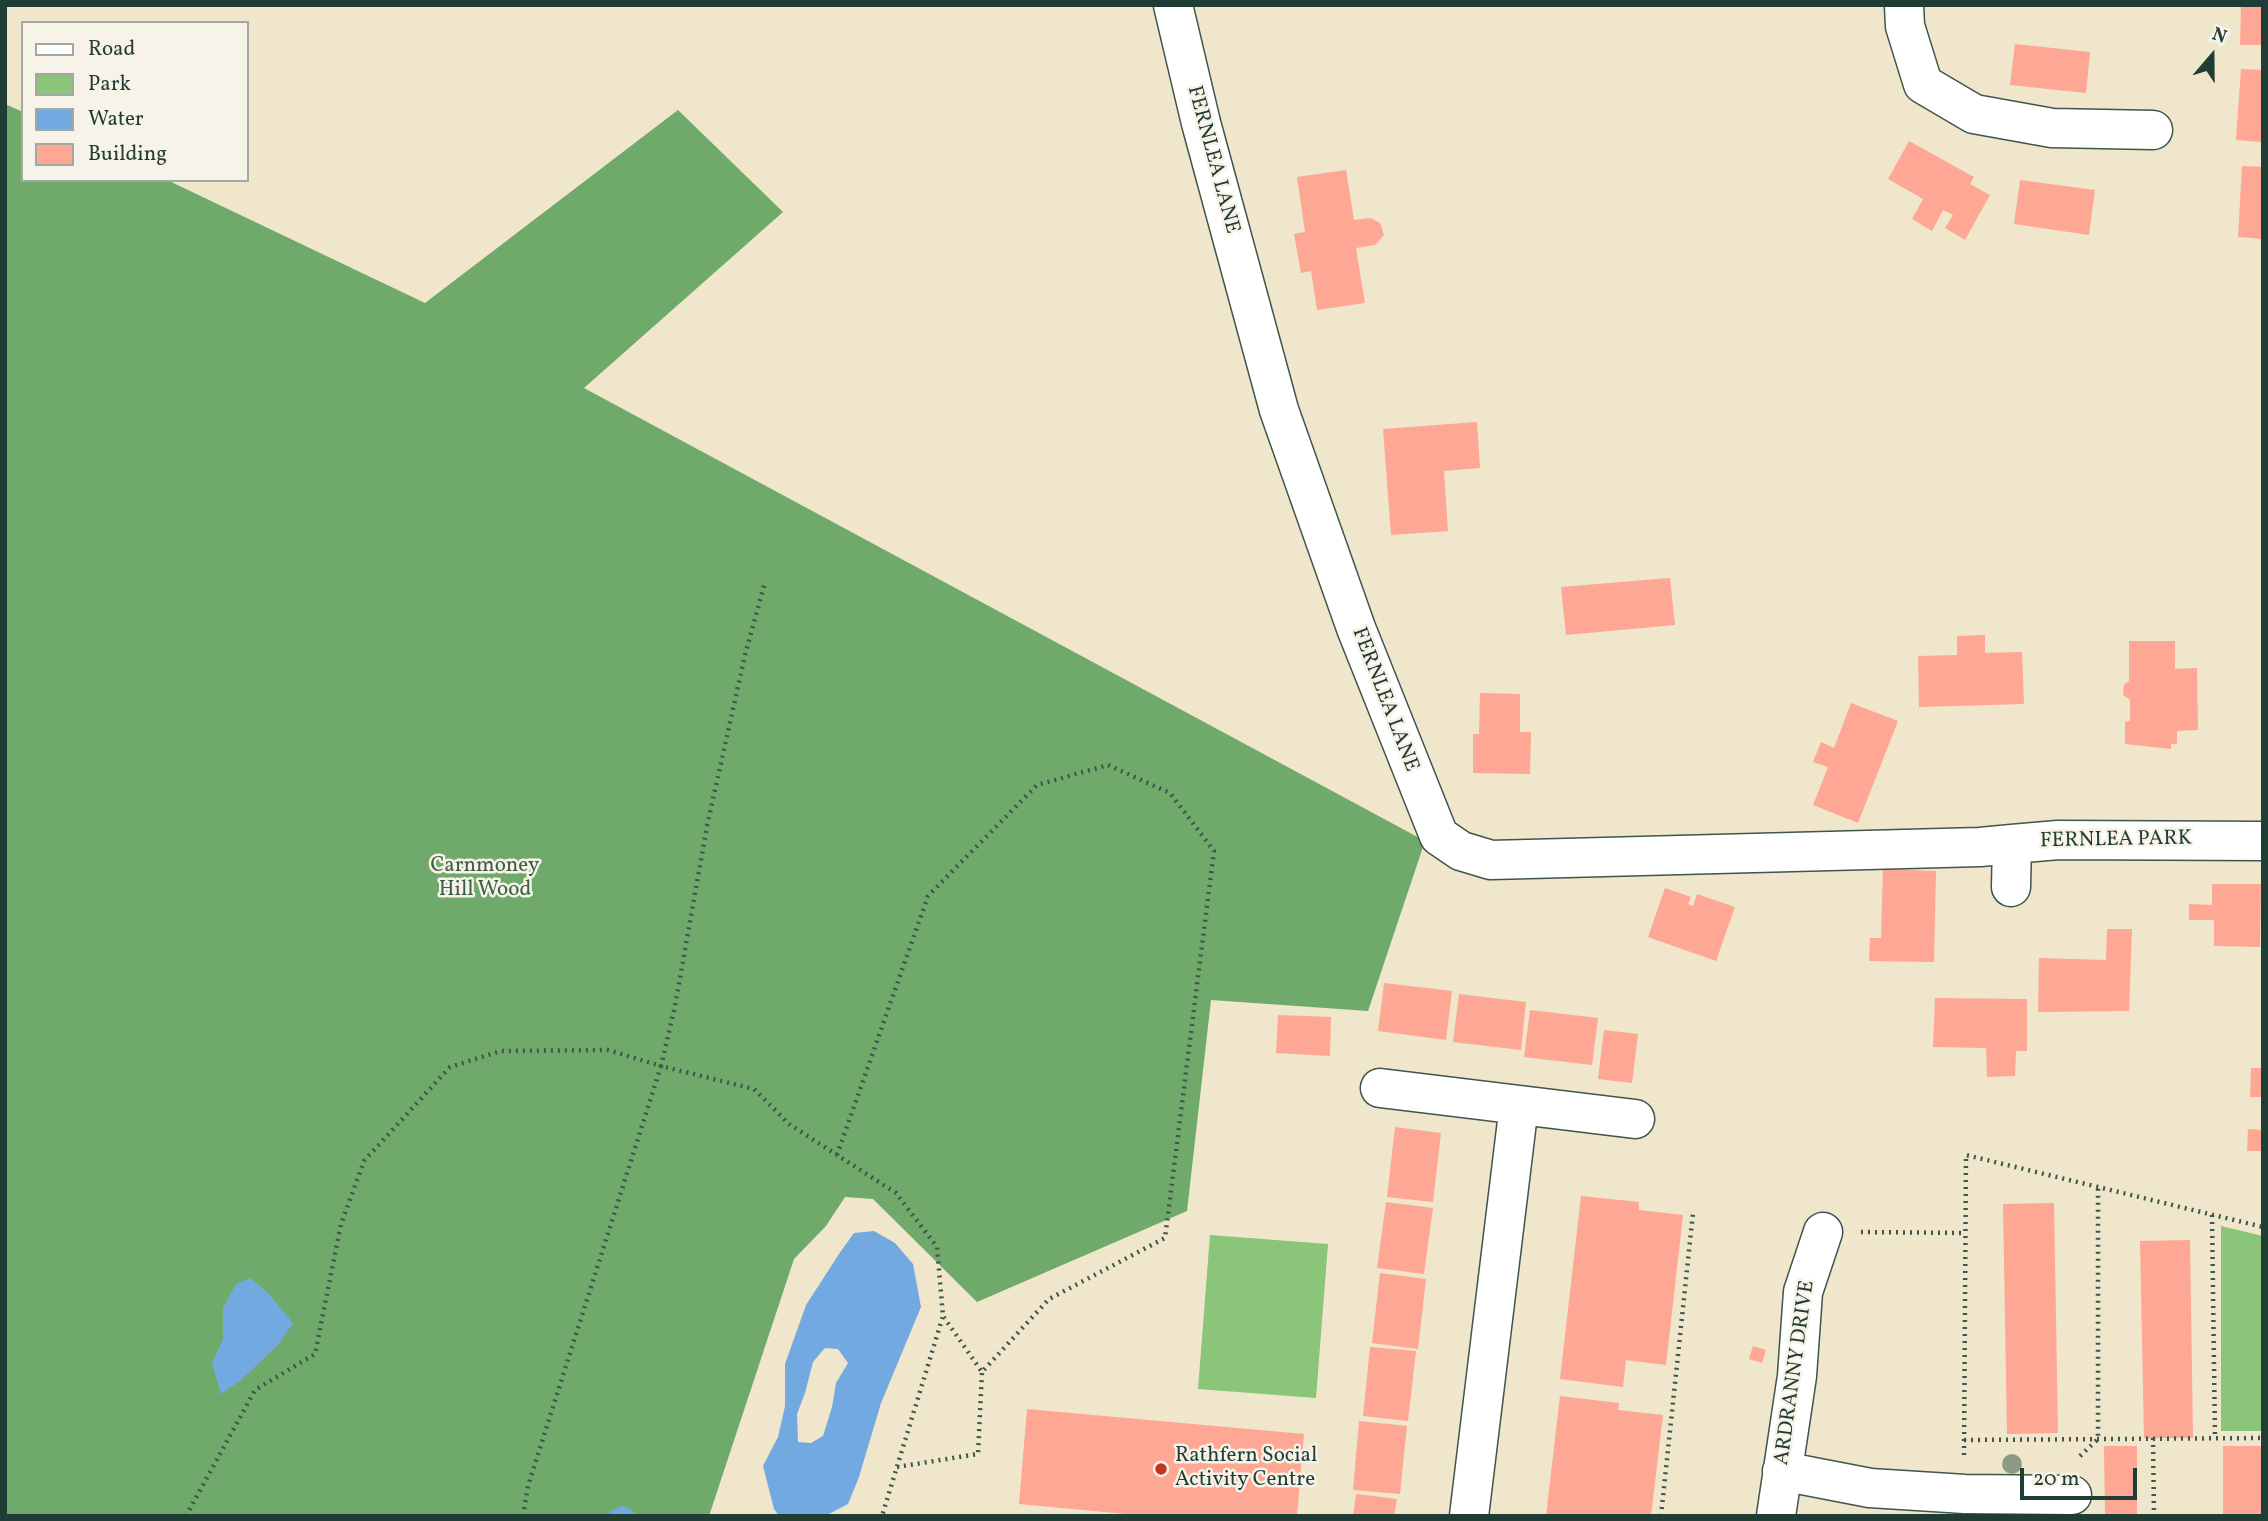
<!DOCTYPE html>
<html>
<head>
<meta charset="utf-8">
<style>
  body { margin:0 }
  #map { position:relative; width:2268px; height:1521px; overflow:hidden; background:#efe6cb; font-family:Vollkorn,serif }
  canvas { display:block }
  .frame { position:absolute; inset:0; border:7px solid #1f3d34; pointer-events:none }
  .legend { position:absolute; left:21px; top:21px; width:228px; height:161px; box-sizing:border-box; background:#f7f3e8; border:2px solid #a1aaa0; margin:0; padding:9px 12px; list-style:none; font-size:21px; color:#1f3d34 }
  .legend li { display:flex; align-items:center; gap:14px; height:35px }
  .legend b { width:35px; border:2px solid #a1aaa0 }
  .north { position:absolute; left:2177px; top:21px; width:70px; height:70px; -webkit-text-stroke:5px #f7f3e8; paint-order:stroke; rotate:20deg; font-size:19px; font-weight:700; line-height:28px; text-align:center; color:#1f3d34 }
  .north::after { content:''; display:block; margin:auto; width:24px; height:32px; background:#1f3d34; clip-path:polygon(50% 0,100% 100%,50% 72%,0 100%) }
  .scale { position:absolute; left:2020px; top:1468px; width:117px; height:32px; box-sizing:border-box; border:4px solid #1f3d34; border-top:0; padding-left:9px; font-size:21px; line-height:24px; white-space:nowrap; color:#1f3d34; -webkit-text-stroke:5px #f7f3e8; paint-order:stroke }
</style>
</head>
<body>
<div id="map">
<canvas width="2268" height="1521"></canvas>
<div class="frame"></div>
<ul class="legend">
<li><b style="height:9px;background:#fff"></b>Road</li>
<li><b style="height:19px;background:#8ac57a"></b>Park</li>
<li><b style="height:19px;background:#72a9e0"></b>Water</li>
<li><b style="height:19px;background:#fea794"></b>Building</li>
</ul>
<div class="north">N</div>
<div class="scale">20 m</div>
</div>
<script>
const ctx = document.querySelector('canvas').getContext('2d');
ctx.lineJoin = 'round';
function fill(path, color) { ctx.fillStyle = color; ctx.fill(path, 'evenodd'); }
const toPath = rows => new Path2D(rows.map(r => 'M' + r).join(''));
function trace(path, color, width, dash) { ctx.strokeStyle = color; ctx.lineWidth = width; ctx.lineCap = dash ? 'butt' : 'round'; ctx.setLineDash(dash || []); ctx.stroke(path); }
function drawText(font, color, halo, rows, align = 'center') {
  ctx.font = font + ' Vollkorn,serif'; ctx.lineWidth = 5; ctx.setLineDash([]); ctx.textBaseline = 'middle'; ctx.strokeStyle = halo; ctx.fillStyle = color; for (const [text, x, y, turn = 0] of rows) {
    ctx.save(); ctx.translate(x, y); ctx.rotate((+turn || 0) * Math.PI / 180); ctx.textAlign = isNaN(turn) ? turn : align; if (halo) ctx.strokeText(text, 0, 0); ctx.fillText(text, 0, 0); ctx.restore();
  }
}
fill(toPath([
  [2221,1226,2263,1236,2263,1431,2221,1431],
  [1210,1235,1328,1244,1316,1398,1198,1389]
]), '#8ac57a');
fill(toPath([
  [5,104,23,112,23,180,167,180,425,303,678,110,783,212,584,388,1425,841,1368,1011,1211,1000,1187,1211,977,1302,873,1199,845,1197,826,1226,794,1259,709,1516,5,1516]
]), '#6faa6a');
fill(toPath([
  [874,1231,895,1243,913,1264,921,1307,881,1403,859,1477,848,1504,825,1516,779,1516,774,1509,763,1466,778,1437,785,1406,785,1364,806,1305,841,1251,854,1233],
  [825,1348,838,1349,848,1363,836,1383,832,1407,823,1436,811,1443,798,1442,797,1414,805,1393,813,1362],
  [250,1278,268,1293,293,1323,278,1345,240,1381,221,1394,212,1363,223,1339,223,1308,236,1284],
  [622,1506,630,1508,637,1516,607,1516,612,1510]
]), '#72a9e0');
fill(toPath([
  [2241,5,2263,5,2263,45,2240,45],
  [2015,44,2090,52,2086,93,2010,85],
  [2241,69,2263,70,2263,142,2236,140],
  [1909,141,1974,177,1970,184,1990,195,1965,240,1945,228,1953,215,1943,210,1932,231,1912,219,1923,199,1888,179],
  [2242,166,2263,167,2263,239,2238,237],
  [1346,170,1354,220,1371,218,1380,223,1384,235,1375,245,1356,248,1365,303,1317,310,1311,271,1301,273,1294,234,1305,232,1297,177],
  [2020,180,2095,190,2089,235,2014,224],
  [1477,422,1480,468,1444,471,1448,531,1391,535,1383,429],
  [1670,578,1675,625,1566,635,1561,587],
  [1985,635,1985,653,2022,652,2024,704,1919,707,1918,656,1957,655,1957,636],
  [2129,641,2175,641,2175,669,2197,668,2198,730,2177,731,2177,744,2171,744,2171,749,2125,744,2125,722,2130,721,2130,700,2123,695,2124,685,2129,681],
  [1480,693,1520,694,1520,732,1531,732,1530,774,1473,773,1473,734,1479,734],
  [1851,703,1898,721,1858,823,1813,805,1828,767,1813,762,1821,742,1834,748],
  [1883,869,1936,871,1934,962,1869,961,1870,938,1881,938],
  [2212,884,2261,884,2260,947,2214,946,2214,920,2189,920,2189,904,2212,905],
  [1665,888,1691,897,1688,904,1693,906,1697,894,1735,907,1716,961,1648,937],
  [2107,929,2132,929,2129,1011,2038,1012,2039,958,2106,960],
  [1384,983,1452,991,1446,1040,1378,1031],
  [1459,994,1526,1002,1521,1050,1453,1042],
  [1935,998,2027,999,2027,1051,2016,1051,2015,1076,1987,1077,1986,1048,1933,1047],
  [1530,1010,1598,1018,1592,1065,1524,1057],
  [1278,1015,1331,1017,1330,1056,1276,1053],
  [1604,1030,1638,1034,1632,1083,1598,1079],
  [2251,1068,2263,1068,2263,1097,2250,1097],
  [1395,1127,1441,1133,1433,1202,1387,1197],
  [2248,1129,2263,1130,2263,1151,2247,1151],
  [1581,1196,1639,1202,1639,1210,1683,1215,1666,1365,1626,1360,1623,1387,1560,1379],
  [1386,1202,1433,1208,1424,1274,1377,1268],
  [2054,1203,2058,1433,2007,1434,2003,1204],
  [2190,1240,2193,1438,2144,1438,2140,1241],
  [1380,1273,1426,1279,1418,1349,1372,1343],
  [1753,1346,1766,1350,1762,1363,1749,1359],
  [1370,1347,1416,1351,1408,1421,1363,1416],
  [1560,1396,1619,1403,1618,1410,1663,1415,1651,1516,1546,1516],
  [1027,1409,1304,1434,1297,1516,1147,1516,1019,1504],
  [1359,1421,1407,1426,1400,1494,1353,1490],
  [2104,1446,2137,1446,2137,1516,2105,1516],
  [2223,1446,2263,1446,2263,1516,2223,1516],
  [1356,1494,1397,1499,1394,1516,1353,1516]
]), '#fea794');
const street = toPath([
  [1173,5,1201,123,1279,410,1356,628,1439,836,1461,851,1491,860,1980,847,2012,844],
  [1904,5,1905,26,1923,84,1974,114,2052,128,2153,130],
  [2011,887,2012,844,2058,840,2263,841],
  [1380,1088,1635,1119],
  [1782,1471,1870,1488,1965,1494,2072,1495],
  [1469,1516,1519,1105],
  [1776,1516,1797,1376,1803,1292,1823,1232]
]);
trace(street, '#3e564b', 41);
trace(toPath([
  [837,1155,928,896,1037,785,1108,765,1170,793,1214,851,1165,1238,1049,1299,982,1372,943,1316],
  [2212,1215,2215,1438],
  [1861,1232,1965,1233],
  [2153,1438,2154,1516],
  [1964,1440,2263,1438],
  [1964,1455,1966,1155,2263,1227],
  [2080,1456,2098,1439,2098,1187],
  [897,1467,978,1454,982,1372],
  [186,1516,255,1390,315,1354,341,1224,364,1161,450,1067,501,1051,608,1050,661,1066,675,1006,707,826,745,655,765,582],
  [523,1516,528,1486,661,1066,754,1089,789,1124,896,1193,937,1247,943,1316,882,1516],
  [1661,1516,1693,1213]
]), '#3e564b', 4.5, [2, 5]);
trace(street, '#fff', 38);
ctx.fillStyle = '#8b9c82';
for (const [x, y] of [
  [2012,1464]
]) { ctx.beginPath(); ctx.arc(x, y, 10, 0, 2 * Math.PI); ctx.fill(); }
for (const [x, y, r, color] of [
  [1161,1469,7,"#c8321e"]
]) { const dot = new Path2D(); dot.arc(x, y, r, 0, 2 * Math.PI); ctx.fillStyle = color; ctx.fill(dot); trace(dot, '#f7f3e8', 2.5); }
drawText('21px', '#1f3d34', '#f7f3e8', [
  ["FERNLEA LANE",1212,160,75],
  ["FERNLEA LANE",1384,700,69],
  ["FERNLEA PARK",2116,841,-1],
  ["ARDRANNY DRIVE",1796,1373,-82]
]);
drawText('21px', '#3a5f46', '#f7f3e8', [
  ["Carnmoney",485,867],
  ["Hill Wood",485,891]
]);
drawText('21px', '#1f3d34', '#f7f3e8', [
  ["Rathfern Social",1175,1457],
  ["Activity Centre",1175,1481]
], 'left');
</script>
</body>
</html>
